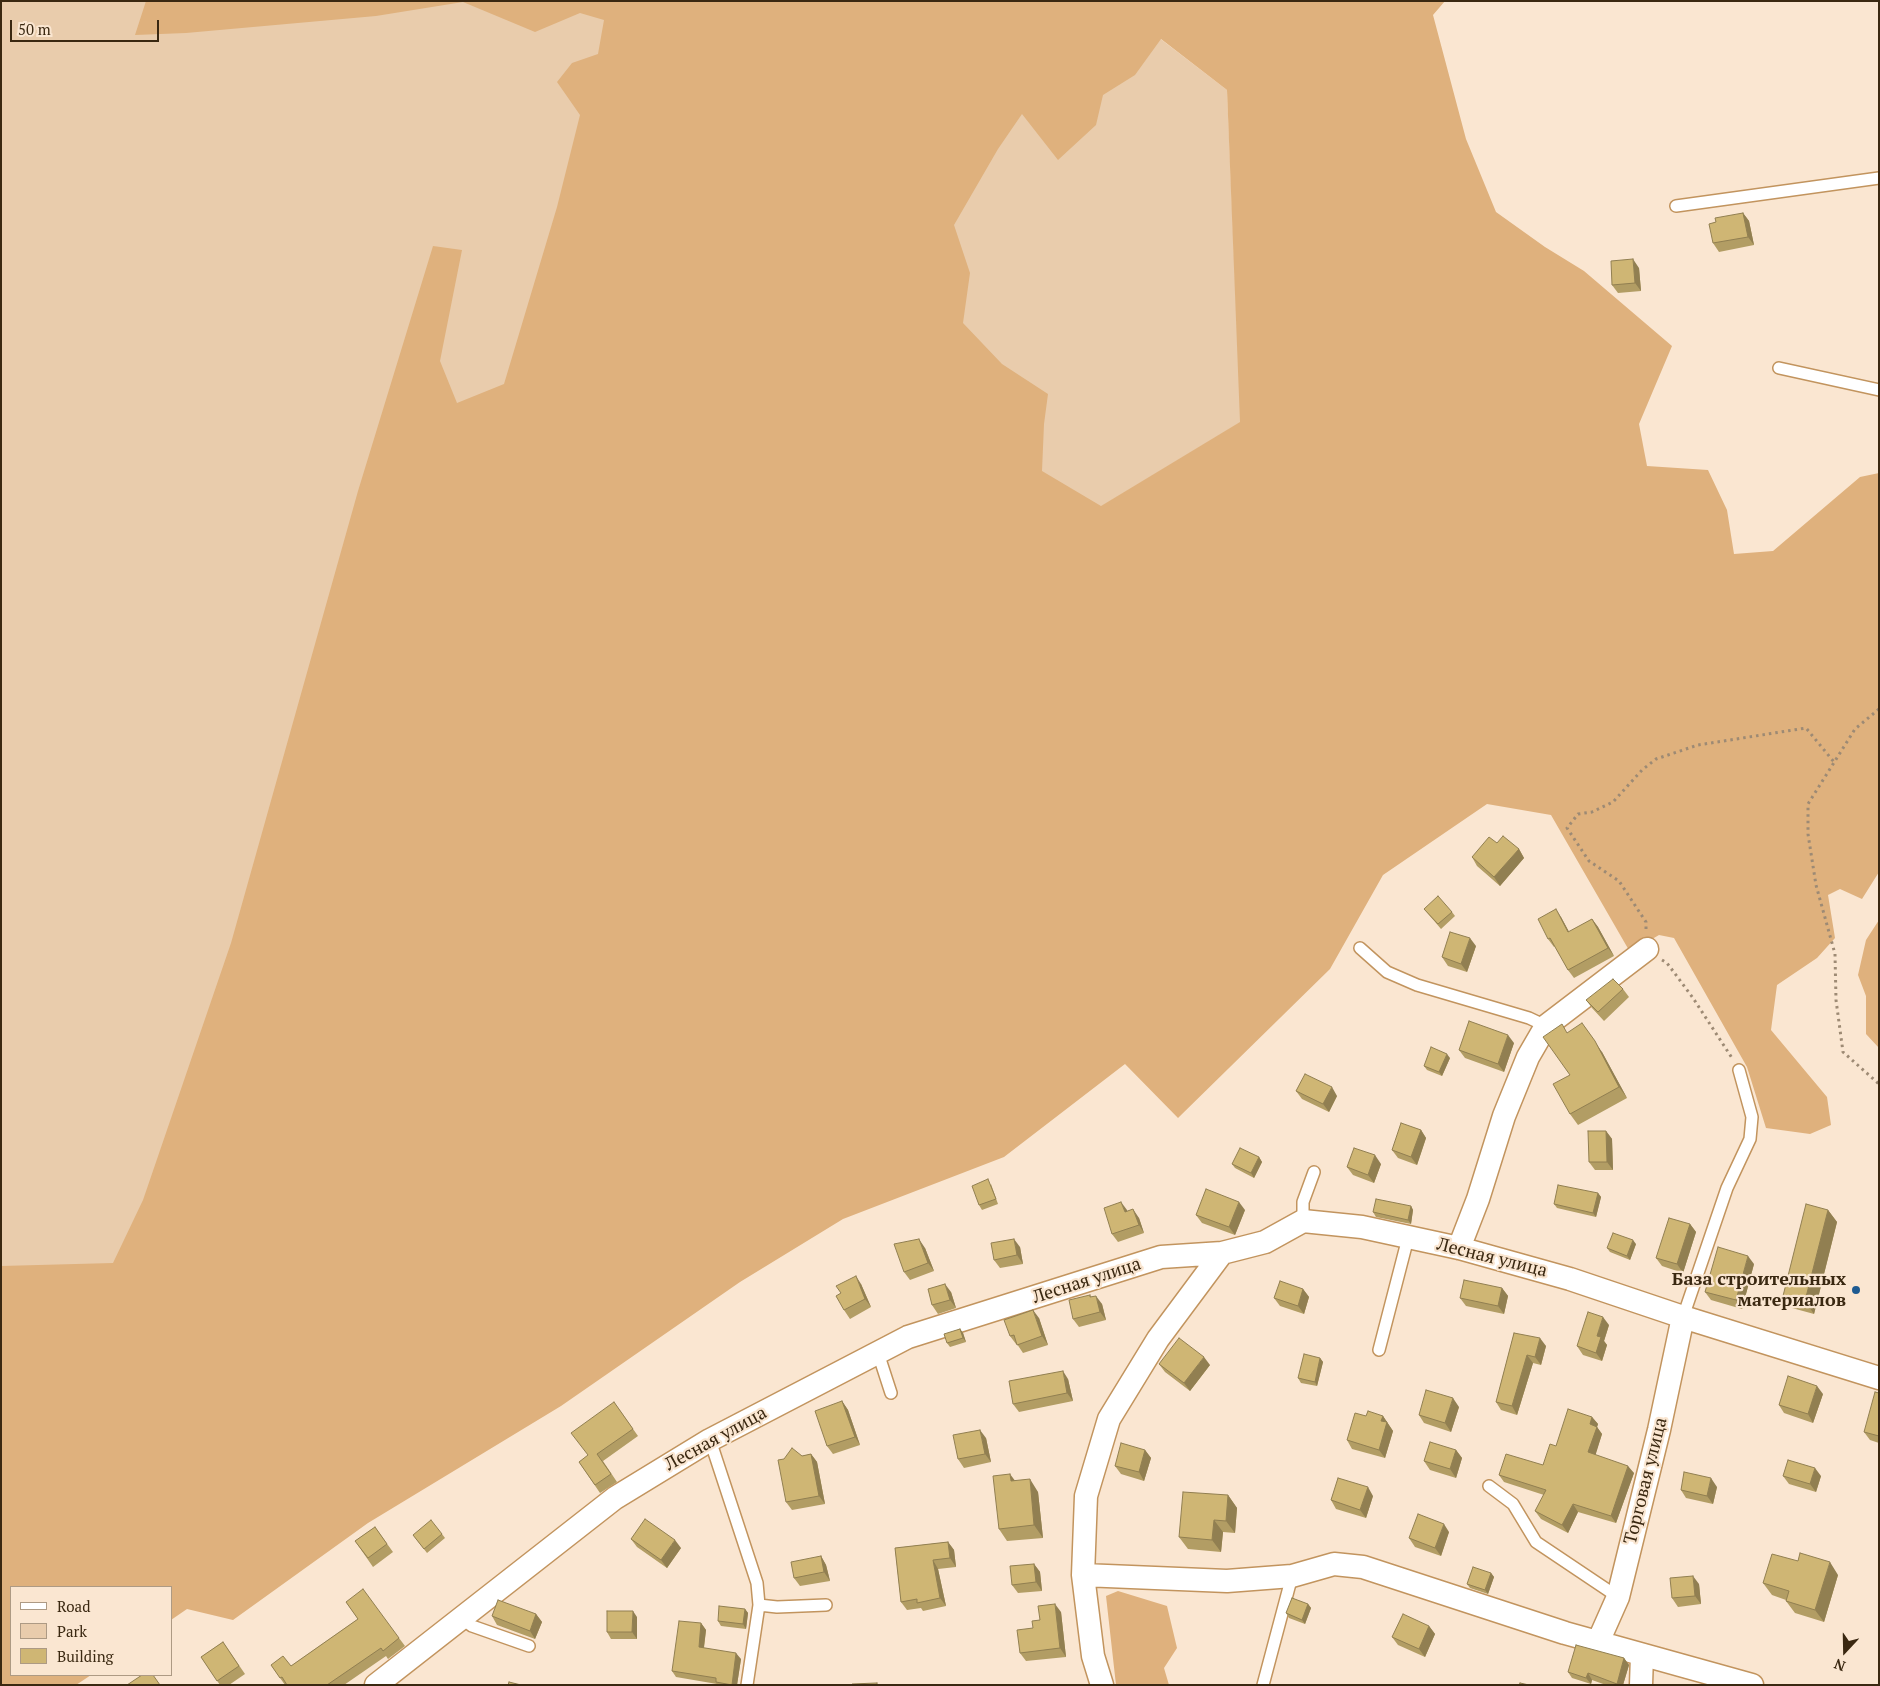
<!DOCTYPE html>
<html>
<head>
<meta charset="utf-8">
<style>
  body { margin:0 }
  #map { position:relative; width:1880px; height:1686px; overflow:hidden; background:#fae6d1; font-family:"PT Serif",serif }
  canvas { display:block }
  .frame { position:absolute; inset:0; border:2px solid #3a2811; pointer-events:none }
  .legend { position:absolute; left:10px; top:1586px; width:162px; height:90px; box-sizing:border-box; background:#fae6d1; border:1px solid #ad9a84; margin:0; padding:6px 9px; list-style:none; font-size:15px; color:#3a2811 }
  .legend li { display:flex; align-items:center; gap:10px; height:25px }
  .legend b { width:25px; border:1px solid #ad9a84 }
  .north { position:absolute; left:1820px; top:1626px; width:50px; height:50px; -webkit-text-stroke:4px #fae6d1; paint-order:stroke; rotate:201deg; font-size:14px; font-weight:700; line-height:20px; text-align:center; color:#3a2811 }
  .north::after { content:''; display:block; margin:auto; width:18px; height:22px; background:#3a2811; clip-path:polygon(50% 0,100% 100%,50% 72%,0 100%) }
  .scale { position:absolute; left:10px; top:20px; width:149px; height:22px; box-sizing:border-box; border:2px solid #3a2811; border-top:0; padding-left:6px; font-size:15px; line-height:18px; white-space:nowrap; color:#3a2811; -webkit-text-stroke:4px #fae6d1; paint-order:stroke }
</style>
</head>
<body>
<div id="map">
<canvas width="1880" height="1686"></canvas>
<div class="frame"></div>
<ul class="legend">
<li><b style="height:6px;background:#fff"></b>Road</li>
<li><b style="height:14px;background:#e9ccac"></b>Park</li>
<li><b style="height:14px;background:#cfb674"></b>Building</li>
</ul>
<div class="north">N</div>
<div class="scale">50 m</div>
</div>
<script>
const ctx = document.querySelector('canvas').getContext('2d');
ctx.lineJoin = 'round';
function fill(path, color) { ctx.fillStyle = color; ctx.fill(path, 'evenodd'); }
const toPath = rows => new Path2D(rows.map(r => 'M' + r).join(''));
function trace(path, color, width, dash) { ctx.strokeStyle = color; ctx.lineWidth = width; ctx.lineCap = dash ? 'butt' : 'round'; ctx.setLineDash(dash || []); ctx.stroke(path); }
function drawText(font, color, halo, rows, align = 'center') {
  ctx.font = font + ' "PT Serif",serif'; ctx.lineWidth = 4.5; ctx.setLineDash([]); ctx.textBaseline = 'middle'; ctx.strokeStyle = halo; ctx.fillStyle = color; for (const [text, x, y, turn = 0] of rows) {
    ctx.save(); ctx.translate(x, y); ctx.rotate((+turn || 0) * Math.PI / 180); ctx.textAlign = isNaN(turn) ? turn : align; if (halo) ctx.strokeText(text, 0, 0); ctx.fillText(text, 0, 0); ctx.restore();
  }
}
fill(toPath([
  [1,1,1111,1,1227,90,1241,422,1102,506,543,1200,1,1315]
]), '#e9ccac');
fill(toPath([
  [146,1,1445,1,1433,15,1466,139,1496,212,1545,247,1584,271,1672,346,1639,424,1647,466,1708,470,1727,510,1734,554,1773,551,1860,477,1879,473,1879,872,1862,899,1840,889,1828,895,1835,938,1817,958,1777,985,1771,1030,1827,1097,1831,1125,1810,1134,1766,1128,1747,1067,1674,938,1659,935,1630,952,1551,815,1487,804,1383,875,1330,969,1178,1118,1125,1064,1004,1157,843,1219,740,1282,561,1406,368,1523,233,1620,187,1609,171,1620,171,1587,11,1587,11,1675,91,1675,76,1685,1,1685,1,1266,113,1263,143,1200,231,943,358,491,433,246,462,250,440,361,457,403,504,384,557,207,580,115,557,82,572,63,598,54,604,20,580,13,535,32,463,2,376,16,186,33,135,35],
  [1161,39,1227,90,1240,422,1101,506,1042,471,1044,424,1048,394,1002,364,963,323,970,273,954,225,998,149,1022,114,1058,160,1096,125,1103,95,1135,75],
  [1879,920,1879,1048,1866,1034,1866,996,1858,975,1866,940],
  [1118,1591,1167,1606,1177,1648,1164,1668,1169,1685,1116,1685,1106,1596]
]), '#dfb17d');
const lane = toPath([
  [1676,206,1879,178],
  [1779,368,1879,390],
  [1360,948,1387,972,1417,985,1529,1018,1546,1026],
  [1303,1221,1303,1202,1314,1172],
  [1683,1317,1727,1188,1750,1139,1752,1117,1739,1070],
  [1379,1350,1408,1238],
  [878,1353,891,1393],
  [710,1440,757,1583,759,1605,747,1685],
  [1489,1486,1513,1504,1536,1542,1618,1597],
  [759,1605,777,1607,826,1605],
  [461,1618,472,1626,529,1646],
  [1263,1685,1292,1576]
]);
const street = toPath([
  [1459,1248,1478,1199,1504,1116,1528,1057,1546,1026,1647,949],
  [1083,1575,1227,1581,1292,1576,1334,1564,1363,1567,1565,1633,1752,1685],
  [1598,1642,1618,1597,1659,1430,1683,1317],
  [376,1685,615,1498,710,1440,908,1337,1161,1257,1222,1253,1265,1242,1303,1221,1362,1227,1459,1248,1570,1279,1683,1317,1879,1378],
  [1102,1685,1093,1656,1083,1575,1086,1496,1109,1419,1158,1339,1222,1253],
  [1641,1685,1642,1655]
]);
trace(lane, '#c2945e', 14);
trace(street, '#c2945e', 25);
trace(toPath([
  [1879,709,1855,729,1808,804,1808,834,1816,885,1835,954,1836,1000,1843,1052,1879,1084],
  [1646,929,1646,922,1619,881,1589,861,1567,828,1578,814,1592,812,1613,802,1642,770,1656,759,1698,745,1806,728,1834,762],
  [1662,960,1667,963,1693,998,1732,1058]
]), '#9d8a74', 3, [2.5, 4]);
trace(lane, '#fff', 11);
trace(street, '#fff', 22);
fill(toPath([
  [1743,213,1749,221,1754,245,1719,252,1713,243,1716,222],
  [1639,268,1641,291,1618,293,1612,285],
  [1497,843,1519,849,1524,858,1500,886,1477,866,1472,857],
  [1424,909,1452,912,1455,916,1441,929],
  [1561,917,1569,932,1592,919,1598,927,1614,956,1574,978,1568,970,1555,946,1554,947,1548,939],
  [1476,946,1467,972,1448,966,1442,957],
  [1623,989,1629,997,1604,1021,1592,1008,1586,1000],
  [1568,1033,1602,1052,1627,1098,1578,1125,1570,1114,1570,1075],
  [1514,1043,1504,1072,1465,1058,1459,1050],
  [1450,1058,1442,1076,1427,1070,1424,1066],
  [1296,1091,1337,1096,1329,1112,1302,1099],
  [1421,1130,1426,1138,1417,1165,1398,1158,1392,1150],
  [1606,1131,1612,1139,1613,1170,1595,1170,1589,1162],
  [1259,1157,1262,1162,1254,1178,1235,1168,1232,1164],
  [1381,1164,1374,1183,1353,1175,1347,1167],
  [991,1184,998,1204,982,1210,979,1205],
  [1598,1193,1601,1197,1596,1217,1557,1208,1554,1204],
  [1411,1206,1413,1210,1411,1224,1376,1217,1373,1212],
  [1245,1210,1235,1235,1202,1223,1196,1215],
  [1828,1210,1837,1222,1814,1314,1792,1308,1783,1296],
  [1127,1211,1139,1218,1144,1233,1118,1242,1112,1234],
  [1690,1224,1696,1232,1683,1273,1662,1266,1656,1258],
  [1636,1244,1630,1260,1610,1252,1607,1248],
  [1020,1247,1023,1264,1000,1268,994,1260],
  [925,1248,934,1271,910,1280,904,1272],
  [1754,1264,1742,1309,1711,1300,1705,1292],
  [861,1284,871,1307,850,1319,844,1310],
  [1502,1288,1508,1296,1504,1314,1466,1306,1460,1298],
  [1303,1289,1309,1297,1304,1314,1280,1306,1274,1298],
  [951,1292,956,1308,938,1314,932,1305],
  [1090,1295,1091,1297,1102,1304,1106,1320,1079,1327,1073,1319],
  [1039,1318,1048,1345,1023,1353,1017,1344,1016,1344,1010,1336],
  [1609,1325,1604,1341,1607,1345,1602,1361,1583,1355,1577,1346],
  [960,1329,963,1333,966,1342,950,1347,947,1343],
  [1514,1333,1546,1346,1541,1365,1533,1363,1517,1415,1501,1410,1496,1402],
  [1320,1358,1323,1362,1317,1386,1301,1383,1298,1378],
  [1159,1364,1210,1365,1190,1391,1165,1372],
  [1068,1379,1073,1401,1019,1412,1013,1404],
  [1879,1393,1879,1443,1870,1440,1864,1432],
  [1823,1394,1813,1423,1784,1413,1779,1405],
  [842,1401,848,1410,860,1445,833,1454,827,1446],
  [614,1402,638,1436,603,1461,617,1482,600,1493,579,1462,588,1456],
  [1459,1407,1451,1432,1424,1423,1419,1415],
  [1366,1416,1383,1416,1393,1431,1385,1458,1352,1449,1347,1440],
  [1592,1417,1598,1424,1597,1427,1602,1434,1595,1455,1634,1473,1616,1523,1578,1512,1568,1533,1541,1519,1535,1511,1544,1495,1504,1482,1499,1475,1543,1465,1556,1446],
  [986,1438,991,1462,964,1468,958,1459],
  [1145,1450,1151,1458,1144,1481,1121,1474,1115,1466],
  [1456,1450,1462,1458,1456,1478,1430,1470,1424,1461],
  [811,1454,817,1462,825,1504,792,1510,786,1502,802,1456],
  [1783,1476,1821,1476,1816,1492,1789,1484],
  [1015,1481,1038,1492,1043,1538,1007,1541,999,1529],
  [1717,1487,1713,1504,1686,1498,1681,1490],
  [1228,1495,1237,1508,1235,1533,1223,1532,1221,1552,1188,1549,1179,1537],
  [1373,1496,1366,1518,1336,1509,1331,1500],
  [375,1527,393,1552,373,1567,355,1541],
  [1449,1532,1441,1556,1415,1547,1409,1538],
  [442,1534,445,1538,427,1553,413,1535],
  [631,1539,681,1548,667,1568,637,1547],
  [948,1542,954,1550,956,1567,938,1569,946,1606,923,1611,921,1608,907,1610,901,1602,895,1548],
  [821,1556,826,1565,830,1581,800,1586,794,1578],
  [1034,1564,1040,1572,1042,1591,1018,1593,1012,1585],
  [1491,1573,1494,1577,1488,1594,1470,1588,1467,1584],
  [1838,1575,1824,1622,1795,1613,1786,1601,1786,1600,1772,1595,1763,1583],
  [1699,1584,1701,1604,1678,1607,1672,1598],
  [346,1602,399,1638,405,1646,388,1659,386,1656,344,1685,285,1685,271,1665,291,1666,358,1619],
  [1308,1604,1311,1608,1305,1624,1289,1618,1286,1613],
  [745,1609,748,1613,746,1629,721,1626,718,1621],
  [1061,1612,1066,1657,1026,1661,1020,1653,1033,1628,1040,1620],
  [536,1614,542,1622,535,1639,497,1625,492,1616],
  [637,1617,637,1639,611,1639,607,1632],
  [701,1623,706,1630,704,1648,741,1659,737,1685,718,1685,717,1684,676,1677,672,1671],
  [1429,1626,1435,1634,1425,1657,1398,1645,1392,1637],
  [223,1642,245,1674,229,1685,220,1685,201,1657],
  [1624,1658,1629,1665,1623,1685,1606,1685,1592,1680,1591,1684,1572,1678,1568,1672]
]), '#b29d64');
fill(toPath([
  [1743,213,1749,221,1754,245,1748,237],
  [1633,259,1639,268,1641,291,1635,283],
  [1519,849,1524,858,1500,886,1494,877],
  [1556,909,1561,917,1574,941,1568,932],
  [1592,919,1598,927,1614,956,1608,948],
  [1470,938,1476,946,1467,972,1461,964],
  [1582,1023,1602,1052,1627,1098,1619,1087],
  [1508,1035,1514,1043,1504,1072,1498,1064],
  [1447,1054,1450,1058,1442,1076,1439,1072],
  [1332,1087,1337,1096,1329,1112,1323,1104],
  [1421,1130,1426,1138,1417,1165,1411,1157],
  [1606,1131,1612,1139,1613,1170,1607,1162],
  [1375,1155,1381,1164,1374,1183,1368,1175],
  [1259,1157,1262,1162,1254,1178,1251,1173],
  [1598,1193,1601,1197,1596,1217,1593,1213],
  [1121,1202,1127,1210,1130,1220,1125,1212],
  [1239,1202,1245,1210,1235,1235,1229,1227],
  [1411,1206,1413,1210,1411,1224,1408,1220],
  [1133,1209,1139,1218,1144,1233,1139,1225],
  [1828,1210,1837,1222,1814,1314,1805,1301],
  [1690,1224,1696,1232,1683,1273,1677,1264],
  [919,1239,925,1248,934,1271,928,1263],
  [1014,1239,1020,1247,1023,1264,1017,1255],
  [1633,1240,1636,1244,1630,1260,1627,1256],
  [1748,1256,1754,1264,1742,1309,1736,1300],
  [856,1276,861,1284,871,1307,865,1299],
  [945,1284,951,1292,956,1308,950,1300],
  [1502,1288,1508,1296,1504,1314,1498,1306],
  [1303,1289,1309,1297,1304,1314,1298,1306],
  [1096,1296,1102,1304,1106,1320,1100,1312],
  [1033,1310,1039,1318,1048,1345,1042,1336],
  [1603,1317,1609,1325,1604,1341,1607,1345,1602,1361,1596,1353,1597,1336],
  [960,1329,963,1333,966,1342,963,1338],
  [1540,1338,1546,1346,1541,1365,1535,1357],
  [1527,1355,1533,1363,1517,1415,1512,1406],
  [1204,1357,1210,1365,1190,1391,1184,1383],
  [1320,1358,1323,1362,1317,1386,1315,1382],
  [1063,1371,1068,1379,1073,1401,1067,1393],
  [1817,1386,1823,1394,1813,1423,1808,1414],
  [1453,1398,1459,1407,1451,1432,1445,1423],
  [842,1401,848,1410,860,1445,855,1437],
  [1383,1416,1393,1431,1385,1458,1379,1450,1381,1421],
  [1592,1417,1598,1424,1597,1427,1602,1434,1594,1460,1588,1452,1590,1424],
  [980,1430,986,1438,991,1462,985,1454],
  [1145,1450,1151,1458,1144,1481,1139,1472],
  [1456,1450,1462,1458,1456,1478,1450,1469],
  [811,1454,817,1462,825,1504,819,1496],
  [1628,1466,1634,1473,1616,1523,1611,1516],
  [1815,1468,1821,1476,1816,1492,1810,1484],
  [1010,1474,1019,1486,1011,1481],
  [1711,1478,1717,1487,1713,1504,1707,1496],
  [1030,1479,1038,1492,1043,1538,1034,1525],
  [1368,1487,1373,1496,1366,1518,1360,1510],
  [1228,1495,1237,1508,1235,1533,1226,1521],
  [1573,1504,1578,1512,1568,1533,1562,1525],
  [1214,1520,1223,1532,1221,1552,1212,1540],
  [1444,1524,1449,1532,1441,1556,1435,1548],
  [675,1540,681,1548,667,1568,661,1560],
  [948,1542,954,1550,956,1567,950,1558],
  [821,1556,826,1565,830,1581,824,1572],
  [933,1560,938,1569,946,1606,940,1598],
  [1830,1562,1838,1575,1824,1622,1815,1610],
  [1034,1564,1040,1572,1042,1591,1036,1582],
  [1491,1573,1494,1577,1488,1594,1485,1590],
  [1693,1576,1699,1584,1701,1604,1695,1596],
  [1055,1604,1061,1612,1066,1657,1060,1648],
  [1308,1604,1311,1608,1305,1624,1302,1620],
  [745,1609,748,1613,746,1629,743,1624],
  [633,1611,637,1617,637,1639,632,1632],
  [536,1614,542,1622,535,1639,530,1631],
  [701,1623,706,1630,703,1654,699,1647],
  [1429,1626,1435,1634,1425,1657,1419,1649],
  [736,1653,741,1659,737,1685,732,1685],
  [1624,1658,1629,1665,1623,1685,1618,1685,1617,1684],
  [1588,1673,1592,1680,1591,1684,1586,1678]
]), '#917f51');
const building = toPath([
  [1743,213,1748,237,1713,243,1709,224,1716,222,1715,218,1743,213],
  [1633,259,1635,283,1612,285,1611,261,1633,259],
  [1503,836,1519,849,1494,877,1472,857,1489,837,1497,843,1503,836],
  [1438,896,1452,912,1438,924,1424,909,1438,896],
  [1556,909,1568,932,1592,919,1608,948,1568,970,1550,938,1548,939,1538,919,1556,909],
  [1450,932,1470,938,1461,964,1442,957,1450,932],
  [1613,979,1623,989,1598,1012,1586,1000,1613,979],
  [1469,1021,1508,1035,1498,1064,1459,1050,1469,1021],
  [1582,1023,1595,1041,1619,1087,1570,1114,1553,1084,1570,1075,1543,1037,1562,1024,1567,1033,1582,1023],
  [1431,1047,1447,1054,1439,1072,1424,1066,1431,1047],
  [1305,1074,1332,1087,1323,1104,1296,1091,1305,1074],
  [1401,1123,1421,1130,1411,1157,1392,1150,1401,1123],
  [1588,1131,1606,1131,1607,1162,1589,1162,1588,1131],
  [1240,1148,1259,1157,1251,1173,1232,1164,1240,1148],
  [1354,1148,1375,1155,1368,1175,1347,1167,1354,1148],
  [988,1179,996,1199,979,1205,972,1186,988,1179],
  [1558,1185,1598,1193,1593,1213,1554,1204,1558,1185],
  [1206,1189,1239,1202,1229,1227,1196,1215,1206,1189],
  [1376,1199,1411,1206,1408,1220,1373,1212,1376,1199],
  [1121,1202,1125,1212,1133,1209,1139,1225,1112,1234,1104,1208,1121,1202],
  [1806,1204,1828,1210,1805,1301,1783,1296,1806,1204],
  [1669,1218,1690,1224,1677,1264,1656,1258,1669,1218],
  [1613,1233,1633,1240,1627,1256,1607,1248,1613,1233],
  [919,1239,928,1263,904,1272,894,1244,919,1239],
  [1014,1239,1017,1255,994,1260,991,1243,1014,1239],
  [1718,1247,1748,1256,1736,1300,1705,1292,1718,1247],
  [856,1276,865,1299,844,1310,836,1296,841,1293,836,1286,856,1276],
  [1464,1280,1502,1288,1498,1306,1460,1298,1464,1280],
  [1280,1281,1303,1289,1298,1306,1274,1298,1280,1281],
  [945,1284,950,1300,932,1305,928,1289,945,1284],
  [1090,1295,1090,1297,1096,1296,1100,1312,1073,1319,1069,1300,1090,1295],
  [1033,1310,1042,1336,1017,1345,1014,1335,1010,1336,1004,1320,1033,1310],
  [1588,1312,1603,1317,1597,1336,1601,1337,1596,1353,1577,1346,1588,1312],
  [960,1329,963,1338,947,1343,944,1334,960,1329],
  [1514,1333,1540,1338,1535,1357,1527,1355,1512,1406,1496,1402,1514,1333],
  [1179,1338,1204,1357,1184,1383,1159,1364,1179,1338],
  [1304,1354,1320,1358,1315,1382,1298,1378,1304,1354],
  [1063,1371,1067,1393,1013,1404,1009,1381,1063,1371],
  [1788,1376,1817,1386,1808,1414,1779,1405,1788,1376],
  [1426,1390,1453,1398,1445,1423,1419,1415,1426,1390],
  [1875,1392,1879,1393,1879,1436,1864,1432,1875,1392],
  [842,1401,855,1437,827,1446,815,1411,842,1401],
  [614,1402,633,1429,597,1454,611,1474,595,1485,579,1462,588,1455,571,1433,614,1402],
  [1568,1409,1592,1417,1590,1424,1597,1427,1588,1452,1628,1466,1611,1516,1573,1504,1562,1525,1535,1511,1546,1490,1499,1475,1506,1454,1543,1465,1550,1444,1556,1446,1568,1409],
  [1368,1411,1383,1416,1381,1421,1387,1422,1379,1450,1347,1440,1355,1413,1366,1416,1368,1411],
  [980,1430,985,1454,958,1459,953,1435,980,1430],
  [1430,1442,1456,1450,1450,1469,1424,1461,1430,1442],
  [1121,1443,1145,1450,1139,1472,1115,1466,1121,1443],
  [792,1448,802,1456,811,1454,819,1496,786,1502,778,1460,784,1459,792,1448],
  [1788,1460,1815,1468,1810,1484,1783,1476,1788,1460],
  [1684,1472,1711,1478,1707,1496,1681,1490,1684,1472],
  [1010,1474,1011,1481,1030,1479,1034,1525,999,1529,993,1476,1010,1474],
  [1338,1478,1368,1487,1360,1510,1331,1500,1338,1478],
  [1183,1492,1228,1495,1226,1521,1214,1520,1212,1540,1179,1537,1183,1492],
  [1418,1514,1444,1524,1435,1548,1409,1538,1418,1514],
  [645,1519,675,1540,661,1560,631,1539,645,1519],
  [431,1520,442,1534,424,1549,413,1535,431,1520],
  [375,1527,387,1544,368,1558,355,1541,375,1527],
  [948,1542,950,1558,933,1560,940,1598,917,1603,917,1599,901,1602,895,1548,948,1542],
  [1800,1553,1830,1562,1815,1610,1786,1601,1789,1591,1763,1583,1772,1554,1798,1561,1800,1553],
  [821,1556,824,1572,794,1578,791,1562,821,1556],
  [1034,1564,1036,1582,1012,1585,1010,1566,1034,1564],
  [1473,1567,1491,1573,1485,1590,1467,1584,1473,1567],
  [1693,1576,1695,1596,1672,1598,1670,1578,1693,1576],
  [363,1589,399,1638,383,1651,381,1648,327,1685,287,1685,282,1677,280,1678,271,1665,283,1656,291,1666,358,1619,346,1602,363,1589],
  [1292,1598,1308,1604,1302,1620,1286,1613,1292,1598],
  [498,1600,536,1614,530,1631,492,1616,498,1600],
  [1055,1604,1060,1648,1020,1653,1017,1630,1033,1628,1032,1621,1040,1620,1038,1606,1055,1604],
  [719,1606,745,1609,743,1624,718,1621,719,1606],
  [607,1611,633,1611,632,1632,607,1632,607,1611],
  [1403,1614,1429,1626,1419,1649,1392,1637,1403,1614],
  [679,1621,701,1623,699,1647,736,1653,732,1685,716,1682,716,1678,672,1671,679,1621],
  [223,1642,239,1666,217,1681,201,1657,223,1642],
  [1576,1645,1624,1658,1617,1684,1588,1673,1586,1678,1568,1672,1576,1645],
  [142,1675,153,1675,160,1685,127,1685,142,1675],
  [509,1682,521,1685,508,1685,509,1682],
  [877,1683,877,1685,852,1685,852,1684,877,1683],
  [1520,1683,1529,1685,1519,1685,1520,1683]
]);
fill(building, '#cfb674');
trace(building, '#917f51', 1);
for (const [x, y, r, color] of [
  [1856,1290,5,"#1e5a91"]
]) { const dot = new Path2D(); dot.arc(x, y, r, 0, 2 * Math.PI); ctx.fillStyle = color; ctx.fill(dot); trace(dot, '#fae6d1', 2); }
drawText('18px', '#3a2811', '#fae6d1', [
  ["Лесная улица",1492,1258,14],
  ["Лесная улица",1087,1281,-18],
  ["Лесная улица",716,1439,-29],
  ["Торговая улица",1646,1481,-76]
]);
drawText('bold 18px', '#3a2811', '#fae6d1', [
  ["База строительных",1846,1280],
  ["материалов",1846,1301]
], 'right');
</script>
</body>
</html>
